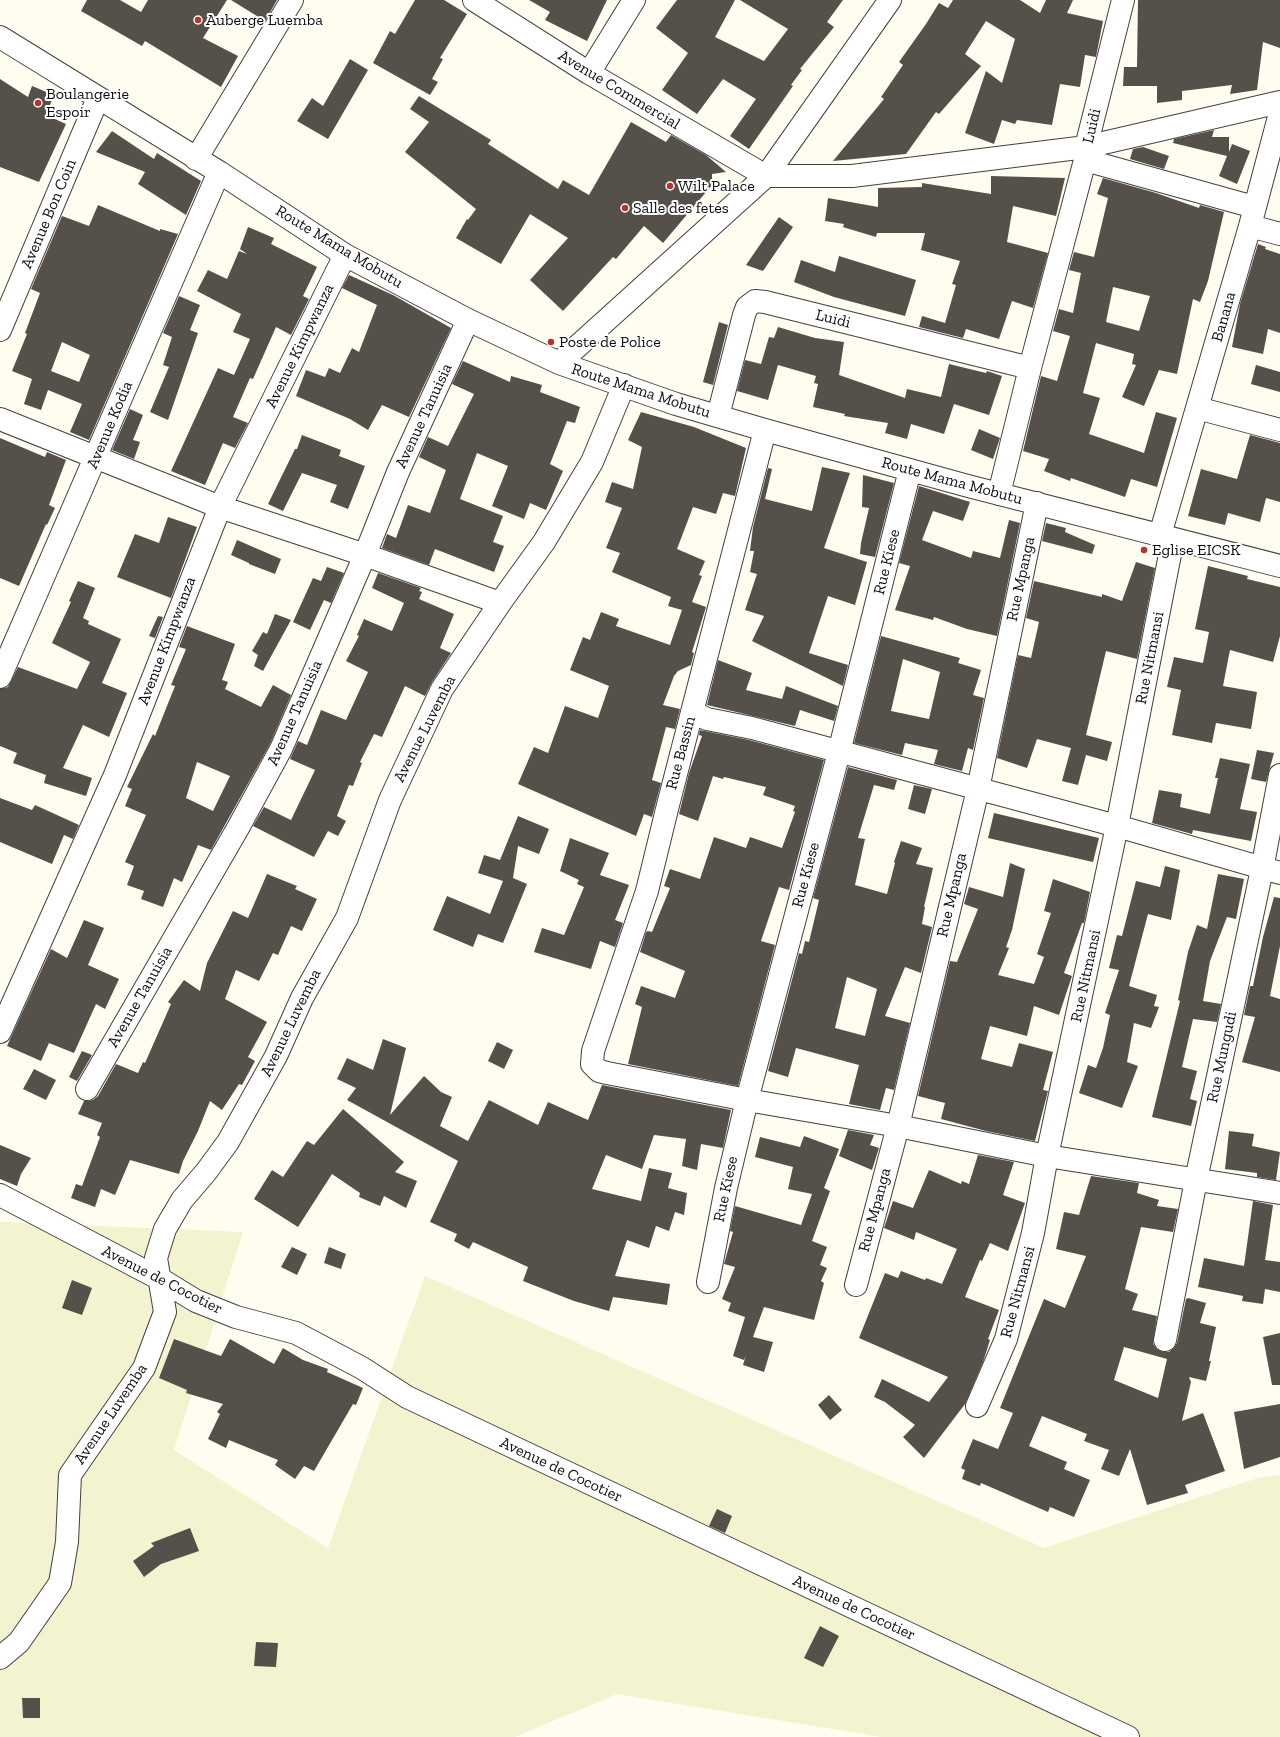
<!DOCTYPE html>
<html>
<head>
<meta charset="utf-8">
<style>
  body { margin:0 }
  canvas { display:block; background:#fefdef }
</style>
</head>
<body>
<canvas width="1280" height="1737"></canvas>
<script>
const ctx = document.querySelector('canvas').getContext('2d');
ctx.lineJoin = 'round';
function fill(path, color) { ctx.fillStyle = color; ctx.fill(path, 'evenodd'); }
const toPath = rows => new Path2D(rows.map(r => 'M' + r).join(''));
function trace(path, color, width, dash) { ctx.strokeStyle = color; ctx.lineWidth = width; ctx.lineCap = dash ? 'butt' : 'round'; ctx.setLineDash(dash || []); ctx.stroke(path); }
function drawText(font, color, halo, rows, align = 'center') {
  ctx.font = font + ' "Zilla Slab",serif'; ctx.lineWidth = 4; ctx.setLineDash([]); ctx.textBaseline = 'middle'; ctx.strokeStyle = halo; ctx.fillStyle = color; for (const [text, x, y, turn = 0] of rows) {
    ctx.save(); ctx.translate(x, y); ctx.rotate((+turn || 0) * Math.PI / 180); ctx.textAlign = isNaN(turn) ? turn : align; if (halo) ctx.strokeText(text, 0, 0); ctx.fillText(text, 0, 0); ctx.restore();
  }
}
fill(toPath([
  [0,1222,243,1232,174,1450,328,1548,425,1276,1044,1548,1258,1478,1280,1475,1280,1737,882,1737,617,1694,515,1737,0,1737]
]), '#f3f3d0');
fill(toPath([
  [87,0,120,0,141,12,148,0,227,0,203,38,238,56,221,87,145,41,142,46,81,11],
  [231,0,277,0,265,21],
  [415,0,444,0,467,14,440,58,443,59,432,79,438,82,430,95,373,63,390,31,395,34],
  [529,0,607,0,587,41,545,20,550,12],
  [677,0,735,0,715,37,764,61,788,29,740,0,843,0,827,22,834,27,800,69,802,70,791,85,793,86,749,149,730,136,756,99,723,79,697,114,662,90,688,53,656,28],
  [953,0,1020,0,1040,13,1046,0,1073,0,1067,13,1103,21,1096,57,1085,55,1080,87,1060,84,1052,125,1017,120,1015,124,1002,120,994,144,965,133,986,71,1002,83,1015,39,986,21,965,54,981,66,939,114,936,112,906,154,833,161,884,99,881,97,903,65,899,62,926,24,939,3,948,8],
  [1138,0,1280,0,1280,48,1263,42,1257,90,1230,94,1232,85,1182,91,1182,100,1157,103,1157,86,1123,86,1124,67,1137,67],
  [350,59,368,70,328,139,297,121,312,98,323,106],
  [0,79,28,97,32,86,54,95,46,115,66,124,39,182,0,167],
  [419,96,491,140,488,144,558,189,563,180,589,195,631,122,666,142,671,135,706,155,726,172,712,174,712,185,663,243,644,226,616,259,613,257,563,311,530,280,568,238,530,214,501,264,456,238,467,219,468,220,476,209,405,152,429,122,410,109],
  [1214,130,1212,137,1229,137,1229,152,1232,144,1250,151,1237,184,1219,176,1227,156,1173,143,1174,139],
  [112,131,154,159,157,153,201,181,186,215,138,184,145,172,96,152],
  [1143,147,1169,156,1164,169,1130,159,1133,149],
  [991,176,1065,178,1056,216,1013,206,1007,242,1048,253,1033,308,1012,301,999,339,966,329,963,338,919,327,922,316,945,323,956,285,952,284,960,261,921,250,925,233,877,233,876,237,846,228,843,227,844,224,825,221,828,198,878,207,878,188,922,187,922,183,991,194],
  [1103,178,1156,193,1199,208,1200,205,1224,212,1208,281,1200,302,1193,299,1177,374,1159,370,1144,406,1122,397,1136,365,1132,364,1134,354,1096,343,1083,393,1100,398,1089,434,1144,453,1156,412,1177,418,1157,487,1131,479,1125,497,1071,478,1070,481,1044,471,1049,459,1023,451,1041,376,1057,381,1070,336,1053,331,1059,309,1073,313,1081,273,1069,270,1074,252,1094,257,1108,198,1097,194],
  [1113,287,1150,296,1139,331,1106,322],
  [98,205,160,231,160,229,178,234,89,440,70,432,82,404,48,390,41,410,24,404,32,379,12,371,27,334,25,333,40,293,31,289,62,216,89,226],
  [62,342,90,355,79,382,51,371],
  [779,217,793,227,763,271,746,265],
  [248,227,274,238,271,244,317,267,303,296,309,299,291,335,276,327,253,379,250,378,233,417,248,423,235,448,223,443,205,485,171,471,218,368,234,375,250,339,233,332,241,314,197,291,208,270,227,279,239,251,247,254,240,249],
  [1258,244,1266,247,1265,249,1280,254,1280,333,1268,329,1263,354,1232,347,1240,304],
  [839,256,916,280,905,316,834,297,794,282,801,260,835,272],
  [349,275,393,295,451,328,409,417,382,405,368,430,350,419,296,396,306,370,325,377,329,368,340,373,352,348,359,352,377,305,342,288],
  [179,296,200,305,190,330,198,333,168,420,150,412,169,367,163,365,172,337,163,333],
  [719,322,728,325,713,385,703,382],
  [778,327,815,338,844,342,839,375,905,398,907,389,941,397,949,364,986,373,987,371,1002,376,989,415,954,404,944,434,911,424,907,439,885,433,888,423,844,416,845,414,813,407,818,384,814,383,816,376,778,365,768,400,737,391,745,360,761,364,769,337,774,338],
  [463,361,510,382,511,376,542,385,540,392,580,407,575,423,567,421,550,464,563,471,546,510,530,503,524,519,492,506,508,466,477,453,460,499,503,516,493,542,504,546,494,572,435,549,429,565,382,548,387,534,396,538,408,505,430,513,446,470,419,457,428,437,448,446,474,394,452,384],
  [1256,365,1280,372,1280,392,1251,384],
  [130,409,143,415,133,440,140,442,134,459,112,450],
  [641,412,694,427,746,448,735,496,723,493,716,514,693,507,677,549,705,561,699,575,702,576,692,602,706,607,692,652,694,653,691,665,678,671,674,676,663,705,680,709,675,729,666,727,652,780,661,783,652,817,644,814,636,836,518,784,534,747,548,753,565,706,598,718,609,686,570,670,583,637,590,640,601,612,619,619,616,626,670,645,682,610,668,606,671,597,612,572,620,553,606,548,622,508,605,502,612,482,633,489,642,447,628,440],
  [979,429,1000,438,993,459,971,450],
  [302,435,341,450,339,456,365,466,348,509,330,502,337,485,302,473,283,511,268,504,295,449,297,449],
  [1250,435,1280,443,1280,502,1266,498,1260,522,1228,513,1225,525,1188,516,1201,469,1237,479],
  [0,438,45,457,47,452,66,460,49,505,55,508,47,525,46,524,19,586,0,578],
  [822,467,850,473,824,548,867,562,855,605,828,596,809,653,848,665,843,686,752,641,764,616,745,610,757,574,750,572,754,551,750,551,753,527,768,468,772,469,765,499,812,511],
  [863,475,894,483,875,557,860,554,861,543,869,508,862,507],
  [919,486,970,502,963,521,933,511,922,540,971,558,973,551,1000,558,1009,520,1020,523,997,636,967,629,934,617,933,620,895,610,910,566,899,563],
  [168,517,197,527,171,598,117,577,135,534,159,543],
  [1046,523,1066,528,1065,532,1095,545,1092,554,1042,541],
  [237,540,281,559,275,574,249,564,249,563,231,555],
  [1136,562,1155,568,1137,659,1106,651,1086,735,1112,742,1107,761,1086,755,1078,785,1062,781,1071,748,1037,739,1027,768,997,758,1018,655,1031,658,1039,622,1026,618,1034,581,1102,597,1102,594,1122,601],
  [1208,566,1248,576,1247,579,1280,587,1280,636,1273,662,1230,650,1223,686,1257,692,1251,729,1216,723,1212,743,1172,735,1181,690,1167,687,1174,657,1203,663,1209,632,1195,629],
  [327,567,344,573,331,603,324,600,310,630,293,622,313,578,321,581],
  [378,573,421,588,419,591,422,592,419,599,454,614,440,648,451,653,432,682,425,696,405,686,382,737,374,734,360,762,362,763,353,786,349,785,337,816,346,821,338,836,328,831,314,857,253,826,264,807,291,820,315,770,290,759,298,741,307,745,321,710,346,720,368,672,346,661,359,636,357,635,364,619,392,631,404,603,372,588],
  [78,581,95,588,83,618,89,621,88,624,121,639,102,683,127,693,109,737,83,725,63,768,92,778,86,796,44,783,46,775,13,763,17,753,0,746,0,689,8,687,18,667,77,689,90,662,52,643,71,602,69,601],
  [275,614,291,620,263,671,254,666,258,655,252,651,263,632,267,634],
  [158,616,163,617,155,638,149,636],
  [187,626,235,644,222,680,228,682,225,689,261,707,273,685,291,695,270,744,211,850,198,845,182,882,174,878,163,907,141,899,144,891,127,885,134,866,125,862,146,815,125,806,132,789,127,787,153,734,155,736,175,686,171,685,186,649,179,647],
  [197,762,230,776,213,811,186,798],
  [881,636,960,658,958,663,981,670,973,695,984,698,973,750,968,748,962,771,934,764,938,750,905,743,902,755,854,743],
  [903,659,940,672,929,719,891,711],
  [718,660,752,673,746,690,782,699,786,686,838,706,834,721,800,710,795,726,707,705],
  [700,730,749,740,824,760,789,890,779,887,761,941,775,945,738,1086,628,1064,642,1007,635,1004,641,986,675,998,685,971,640,952,646,932,648,931,652,932,670,888,664,886,670,869,700,879,714,837,746,848,750,837,782,848,795,812,793,811,795,806,763,795,766,787,724,777,723,779,713,776,698,821,679,814,689,773,702,736,699,735],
  [1257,750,1274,753,1266,782,1251,779],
  [1220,758,1250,764,1240,809,1257,812,1251,841,1193,830,1192,834,1152,823,1159,790,1182,794,1180,807,1210,814,1218,778,1215,778],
  [848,767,897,780,894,790,874,785,858,838,865,839,855,885,887,894,895,863,894,862,901,841,922,848,916,864,933,868,924,907,925,907,922,924,932,927,921,973,905,967,885,1016,910,1023,894,1090,886,1088,880,1110,849,1104,859,1065,796,1048,788,1077,768,1071,799,953,802,954,805,941,809,942,819,900,813,898],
  [847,977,877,989,865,1036,835,1028],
  [914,785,932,789,925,814,908,809],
  [0,798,32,810,35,805,79,825,73,839,64,835,52,864,0,842],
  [994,813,1099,838,1093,862,988,838],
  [518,816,549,829,539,854,518,846,513,878,527,884,503,943,478,934,473,947,433,930,447,896,490,914,503,881,478,873,484,855,500,860],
  [570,838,609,853,600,875,629,885,615,920,623,923,615,947,600,941,591,969,534,952,542,928,564,935,584,887,577,884,579,880,560,871],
  [1010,863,1025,869,1012,930,1006,947,1009,948,998,975,1034,984,1044,957,1037,954,1051,913,1044,911,1053,879,1090,892,1084,923,1082,923,1064,973,1072,976,1059,1015,1034,1006,1027,1036,990,1026,981,1059,1012,1067,1019,1043,1053,1052,1043,1090,1048,1091,1035,1141,986,1131,941,1119,945,1103,918,1096,950,961,957,962,978,909,964,904,969,887,1003,897],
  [1165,866,1180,870,1171,920,1148,914,1129,986,1157,995,1154,1006,1159,1007,1151,1028,1134,1023,1127,1062,1138,1066,1122,1108,1079,1093,1088,1065,1096,1068,1103,1048,1110,1015,1105,1013,1119,970,1109,968,1117,935,1122,936,1136,881,1160,887],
  [267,874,297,886,295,889,317,899,302,931,291,926,278,955,273,953,259,981,236,970,225,999,267,1022,248,1057,255,1061,242,1085,239,1084,222,1110,210,1101,198,1131,183,1161,179,1174,130,1160,115,1195,101,1189,95,1207,71,1198,76,1184,82,1186,100,1137,97,1135,102,1123,78,1114,84,1101,93,1100,98,1096,116,1064,138,1073,143,1062,145,1063,171,1004,168,1002,184,980,200,991,207,963,233,911,248,918],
  [1218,874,1244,879,1236,919,1227,917,1210,961,1203,1001,1221,1004,1217,1022,1193,1019,1182,1067,1197,1071,1190,1099,1197,1101,1191,1126,1152,1117,1180,1001,1178,1000,1188,952,1197,925,1207,929],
  [1274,897,1280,898,1280,946,1270,996,1280,999,1280,1072,1242,1062,1255,1017,1244,1015,1250,986,1253,986,1263,937],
  [84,920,104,928,88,965,119,979,105,1009,96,1004,74,1053,49,1043,41,1061,7,1046,51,949,67,958],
  [383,1039,406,1048,390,1115,424,1076,441,1092,452,1097,440,1126,468,1141,489,1100,538,1125,548,1102,588,1120,602,1085,731,1110,723,1148,701,1144,697,1170,682,1166,686,1139,654,1135,642,1169,606,1155,592,1189,641,1201,649,1168,672,1173,668,1188,687,1193,684,1215,675,1212,669,1231,656,1226,649,1248,627,1240,615,1276,670,1284,667,1305,613,1297,609,1311,574,1301,523,1281,528,1267,473,1242,469,1249,454,1241,457,1234,430,1222,458,1161,347,1100,356,1088,337,1079,347,1058,373,1070],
  [497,1042,513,1050,504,1069,488,1061],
  [82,1051,92,1055,77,1081,69,1077],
  [34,1069,56,1080,46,1100,23,1089],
  [343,1109,404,1162,395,1172,417,1181,406,1208,384,1196,380,1206,359,1197,360,1193,332,1174,298,1227,254,1199,272,1170,283,1177,307,1141,314,1145],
  [848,1130,874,1135,870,1145,879,1148,872,1170,839,1156],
  [1229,1131,1254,1134,1252,1146,1280,1152,1276,1180,1257,1177,1257,1173,1225,1169],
  [804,1136,839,1149,824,1188,830,1191,812,1241,827,1247,820,1265,827,1268,821,1281,824,1283,814,1320,764,1307,753,1337,773,1342,764,1372,743,1365,746,1355,744,1360,733,1356,745,1317,728,1311,731,1303,722,1299,735,1267,724,1264,733,1232,730,1231,735,1206,801,1225,812,1194,788,1189,793,1167,755,1157,760,1137,800,1147],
  [0,1145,31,1158,21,1174,17,1186,0,1179],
  [978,1155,1014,1162,1003,1195,1025,1203,1008,1251,990,1243,982,1261,980,1260,965,1297,999,1310,988,1339,990,1340,983,1362,965,1404,924,1458,903,1437,915,1425,885,1402,874,1397,882,1379,929,1402,948,1377,859,1338,885,1273,898,1278,901,1271,925,1280,926,1278,942,1284,957,1249,916,1232,914,1240,884,1228,893,1201,913,1208,929,1170,961,1184,962,1181,969,1184],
  [1091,1176,1139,1183,1137,1193,1159,1200,1157,1206,1178,1209,1173,1232,1141,1227,1125,1289,1138,1294,1132,1310,1157,1316,1153,1344,1157,1349,1163,1352,1169,1352,1174,1348,1177,1343,1186,1299,1188,1298,1206,1303,1200,1323,1216,1327,1209,1361,1211,1361,1206,1381,1189,1377,1191,1382,1182,1421,1203,1413,1225,1471,1185,1485,1188,1493,1147,1505,1130,1449,1119,1476,1101,1469,1109,1450,1084,1441,1087,1434,1042,1416,1029,1446,1067,1462,1064,1469,1090,1480,1074,1517,1050,1507,1048,1512,981,1483,980,1486,962,1479,965,1470,961,1468,973,1439,998,1449,1013,1413,1000,1408,1044,1299,1065,1308,1086,1256,1056,1249,1064,1212,1079,1215],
  [1124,1347,1167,1359,1158,1398,1114,1380],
  [1253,1201,1273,1205,1265,1260,1280,1262,1280,1292,1265,1289,1263,1304,1242,1301,1243,1296,1198,1287,1204,1258,1244,1266],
  [292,1247,307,1254,297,1275,281,1267],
  [329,1247,346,1254,341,1269,324,1263],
  [72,1280,92,1288,82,1315,62,1308],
  [1280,1333,1280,1385,1272,1385,1263,1337],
  [174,1339,221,1356,230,1339,274,1364,283,1348,303,1360,328,1369,327,1372,363,1388,356,1405,353,1404,314,1471,304,1466,295,1479,275,1465,278,1460,229,1440,226,1448,208,1439,220,1414,217,1412,223,1404,186,1393,187,1390,159,1378],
  [829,1395,842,1410,830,1420,818,1405],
  [1280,1404,1280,1457,1244,1469,1234,1412],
  [717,1509,732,1516,725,1533,709,1526],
  [190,1528,199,1551,161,1564,144,1577,133,1561,154,1546,151,1543],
  [820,1626,839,1636,823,1667,804,1658],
  [256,1642,278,1643,276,1667,254,1666],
  [22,1698,40,1698,40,1718,23,1718]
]), '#56504b');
const minor = toPath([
  [474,0,589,73,766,176,852,176,1086,147,1280,102],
  [0,37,219,172,345,255,468,320,559,363,676,404,765,430,968,486,1280,566],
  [589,73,634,0],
  [196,159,292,0],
  [1085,160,1254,207],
  [1250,226,1280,234],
  [0,330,98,98],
  [559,363,766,176,890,0],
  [1197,408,1280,430],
  [718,416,744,315,747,307,755,301,765,302,1030,368],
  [0,419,220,507,365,555,500,603],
  [765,430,668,805,647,891,593,1051,592,1064,599,1071,607,1073,747,1100,898,1126,1047,1156,1280,1193],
  [999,494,1030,368,1085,160,1086,147,1123,0],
  [1160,535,1250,226,1280,113],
  [0,677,219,172],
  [692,712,707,719,752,728,1117,826,1280,873],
  [0,1032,115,775,220,507,345,255],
  [87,1089,238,828,281,749,365,555,398,472,468,320],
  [0,1195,160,1279,196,1301,236,1317,296,1333,362,1368,407,1397,1128,1737],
  [708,1282,726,1188,747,1100,839,752,910,470],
  [856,1285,898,1126,978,789,1037,503],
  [1165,1340,1196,1180,1262,869,1280,775],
  [977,1406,1006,1339,1033,1233,1047,1156,1117,826,1173,539],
  [0,1658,19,1642,60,1583,67,1542,70,1475,144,1368,165,1312,156,1258,165,1229,182,1200,206,1172,228,1142,276,1056,302,998,347,918,390,800,442,689,500,603,544,542,592,462,624,385]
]);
trace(minor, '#414141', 24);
trace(minor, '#fff', 22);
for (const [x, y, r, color] of [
  [198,20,4,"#b8332b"],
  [38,103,4,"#b8332b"],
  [670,186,4,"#b8332b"],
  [625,208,4,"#b8332b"],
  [551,342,4,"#b8332b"],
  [1144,550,4,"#b8332b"]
]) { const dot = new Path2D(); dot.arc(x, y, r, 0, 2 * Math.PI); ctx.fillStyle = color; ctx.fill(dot); trace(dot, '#fff', 1.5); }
drawText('16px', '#0e0e0e', '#fff', [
  ["Auberge Luemba",206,20],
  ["Boulangerie",46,94],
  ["Espoir",46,112],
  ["Wilt Palace",678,186],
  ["Salle des fetes",633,208],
  ["Poste de Police",559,342],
  ["Eglise EICSK",1152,550]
], 'left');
drawText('16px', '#0e0e0e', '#fff', [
  ["Avenue Commercial",619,90,31],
  ["Luidi",1092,126,-77],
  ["Avenue Bon Coin",49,214,-67],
  ["Route Mama Mobutu",339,247,31],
  ["Banana",1224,317,-74],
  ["Luidi",833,319,14],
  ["Avenue Kimpwanza",300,346,-64],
  ["Route Mama Mobutu",641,391,18],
  ["Avenue Tanuisia",424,416,-65],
  ["Avenue Kodia",110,425,-67],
  ["Route Mama Mobutu",952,481,15],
  ["Rue Kiese",887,562,-76],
  ["Rue Mpanga",1021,579,-78],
  ["Avenue Kimpwanza",167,641,-69],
  ["Rue Nitmansi",1150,658,-79],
  ["Avenue Tanuisia",295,713,-66],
  ["Avenue Luvemba",425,729,-63],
  ["Rue Bassin",681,753,-75],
  ["Rue Kiese",806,875,-75],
  ["Rue Mpanga",952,895,-77],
  ["Rue Nitmansi",1086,976,-78],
  ["Avenue Tanuisia",140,997,-60],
  ["Avenue Luvemba",291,1023,-64],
  ["Rue Mungudi",1222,1057,-78],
  ["Rue Kiese",726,1189,-78],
  ["Rue Mpanga",875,1210,-75],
  ["Avenue de Cocotier",162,1280,27],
  ["Rue Nitmansi",1018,1292,-75],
  ["Avenue Luvemba",111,1414,-56],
  ["Avenue de Cocotier",561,1470,25],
  ["Avenue de Cocotier",854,1608,25]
]);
</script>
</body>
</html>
